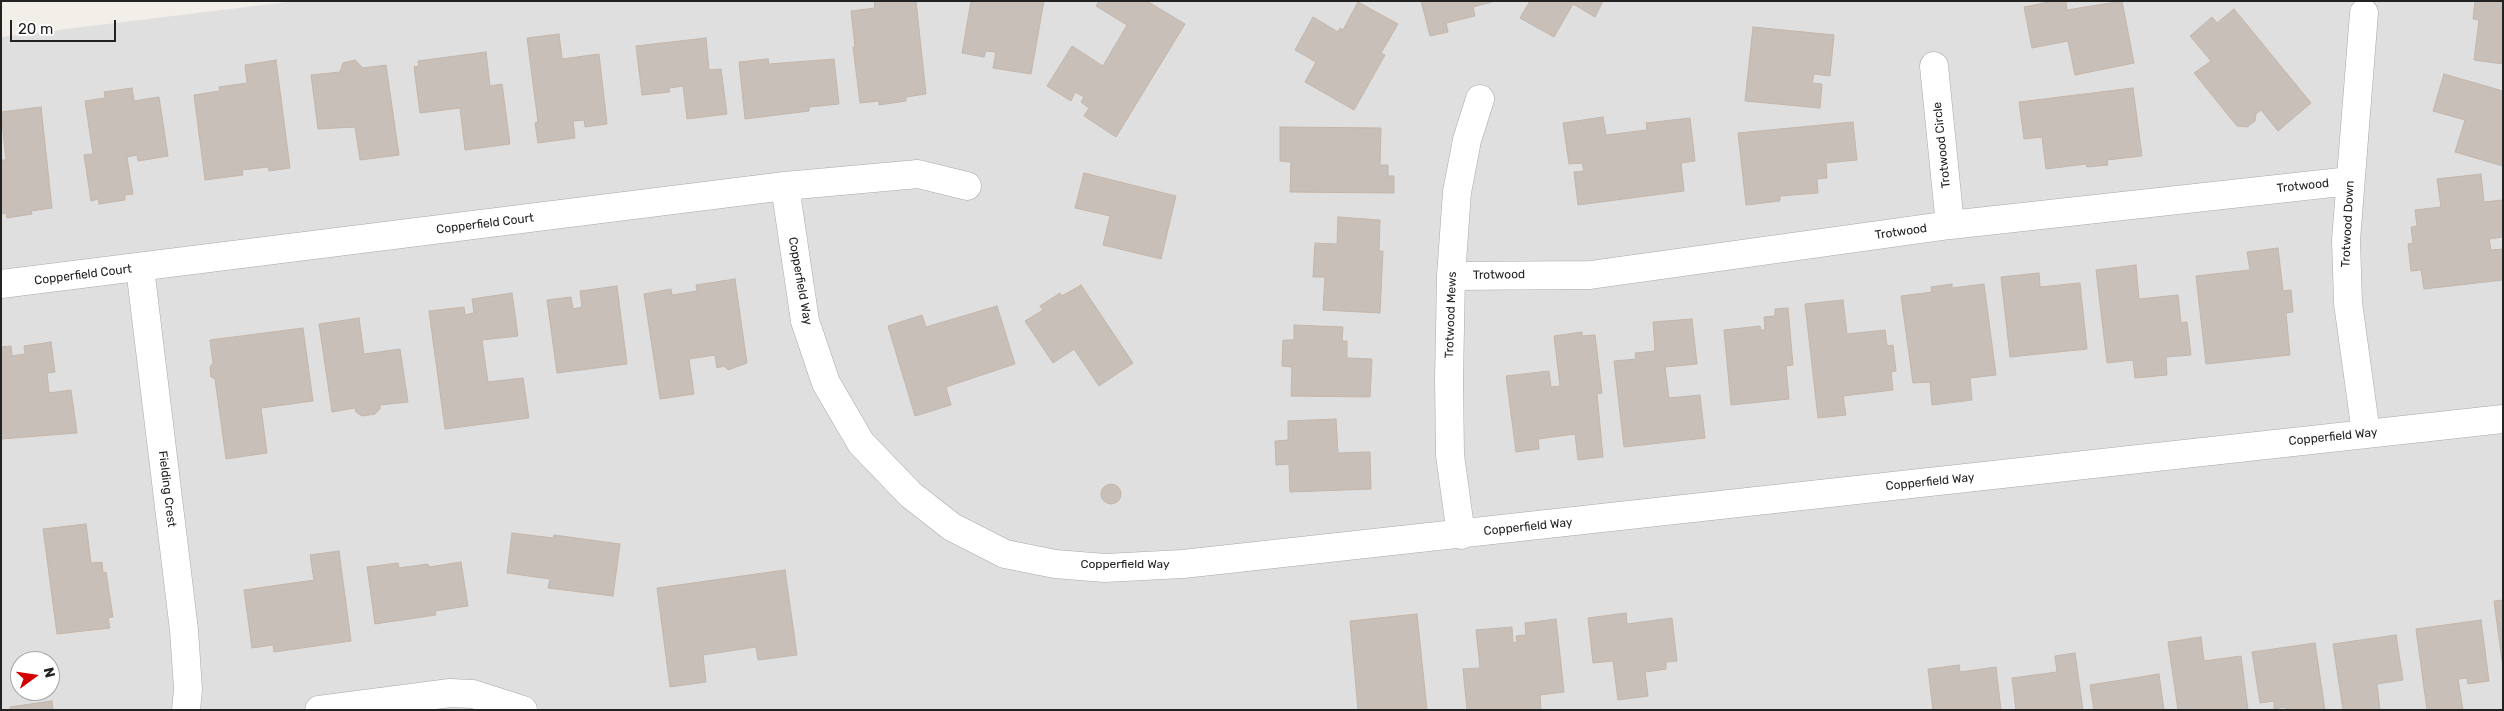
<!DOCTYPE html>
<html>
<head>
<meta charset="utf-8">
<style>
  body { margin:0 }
  #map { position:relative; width:2504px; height:711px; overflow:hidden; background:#f2efe9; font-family:Rubik,sans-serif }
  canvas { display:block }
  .frame { position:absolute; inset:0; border:2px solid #222; pointer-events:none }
  .north { position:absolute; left:10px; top:651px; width:50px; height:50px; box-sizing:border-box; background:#fff; border:1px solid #a7a7a7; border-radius:50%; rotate:76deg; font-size:14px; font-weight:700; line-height:20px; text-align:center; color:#222 }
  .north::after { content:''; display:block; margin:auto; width:18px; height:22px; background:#d40000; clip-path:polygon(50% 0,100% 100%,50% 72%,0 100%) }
  .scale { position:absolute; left:10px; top:20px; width:106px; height:22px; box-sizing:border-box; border:2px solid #222; border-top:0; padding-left:6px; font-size:15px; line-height:18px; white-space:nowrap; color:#222; -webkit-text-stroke:4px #fff; paint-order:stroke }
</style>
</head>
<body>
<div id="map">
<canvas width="2504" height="711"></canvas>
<div class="frame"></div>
<div class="north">N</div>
<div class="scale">20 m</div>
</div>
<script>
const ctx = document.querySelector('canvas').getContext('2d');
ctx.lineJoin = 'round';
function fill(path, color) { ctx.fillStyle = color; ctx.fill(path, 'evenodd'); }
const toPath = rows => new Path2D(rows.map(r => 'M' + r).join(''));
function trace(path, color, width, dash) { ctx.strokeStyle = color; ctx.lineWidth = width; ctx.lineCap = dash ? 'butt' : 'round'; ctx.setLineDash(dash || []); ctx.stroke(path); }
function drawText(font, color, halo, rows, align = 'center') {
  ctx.font = font + ' Rubik,sans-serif'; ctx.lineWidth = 5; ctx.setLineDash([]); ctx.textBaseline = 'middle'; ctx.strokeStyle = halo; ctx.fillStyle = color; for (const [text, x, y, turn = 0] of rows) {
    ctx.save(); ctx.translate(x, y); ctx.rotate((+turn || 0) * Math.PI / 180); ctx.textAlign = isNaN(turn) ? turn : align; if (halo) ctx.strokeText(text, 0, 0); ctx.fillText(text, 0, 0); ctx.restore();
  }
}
fill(toPath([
  [295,1,2503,1,2503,710,1,710,1,37],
  [20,661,50,661,50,691,20,691]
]), '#e0dfdf');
const building = toPath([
  [874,1,916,1,926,94,906,97,906,101,879,105,879,101,860,103,853,47,855,47,851,11,875,8,874,1],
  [971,1,1044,1,1031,74,993,68,996,52,986,51,984,57,962,53,971,1],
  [1099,1,1147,1,1185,24,1116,137,1084,116,1089,108,1081,102,1084,97,1075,92,1071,101,1047,86,1072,46,1103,66,1127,25,1096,6,1099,1],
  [1421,1,1492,1,1492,2,1473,7,1475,16,1446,23,1448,32,1430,36,1421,1],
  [1530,1,1603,1,1595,17,1573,4,1554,37,1520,18,1530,1],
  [2054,1,2066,1,2067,10,2122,1,2134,63,2075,75,2068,41,2032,48,2024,7,2054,1],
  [2475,1,2503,1,2503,64,2474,60,2479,20,2473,19,2475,1],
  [1358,2,1398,24,1381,53,1385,55,1354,110,1305,82,1316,62,1295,50,1313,17,1338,32,1340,28,1343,30,1358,2],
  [2234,9,2311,103,2278,131,2261,110,2256,114,2255,121,2247,127,2237,126,2194,73,2211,61,2190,36,2212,17,2217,23,2234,9],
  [1753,27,1834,35,1830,76,1814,74,1812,83,1822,84,1820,108,1745,101,1753,27],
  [559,34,562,59,599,54,607,124,585,127,584,120,573,121,575,138,538,143,535,123,538,122,527,38,559,34],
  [706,38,709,70,721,69,727,114,687,119,683,86,669,88,670,92,642,95,636,46,706,38],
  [486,52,490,86,502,84,510,144,465,150,460,108,420,113,414,67,419,66,418,61,486,52],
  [768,59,769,64,834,59,839,104,809,107,809,111,745,119,739,62,768,59],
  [276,60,290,168,269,171,268,167,242,170,243,175,205,180,194,95,220,91,219,87,247,83,245,65,276,60],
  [355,60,363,68,386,65,399,155,360,160,355,127,318,129,311,75,340,72,343,63,355,60],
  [2444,74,2503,91,2503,166,2455,152,2465,120,2433,111,2444,74],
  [132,88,134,101,159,97,168,156,138,161,137,155,127,157,133,194,125,195,125,200,99,204,98,199,91,201,84,155,93,154,85,101,105,98,104,92,132,88],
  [2133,88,2142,156,2107,160,2108,165,2087,167,2086,164,2046,169,2042,137,2024,139,2019,102,2133,88],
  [41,107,52,208,31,211,32,214,7,218,6,213,1,214,1,160,6,160,1,112,41,107],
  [1603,117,1606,135,1647,130,1646,123,1690,118,1695,161,1681,163,1684,191,1578,205,1574,172,1584,171,1582,163,1569,164,1563,123,1603,117],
  [1853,122,1857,160,1826,163,1827,178,1817,179,1818,193,1780,196,1780,201,1746,205,1738,133,1853,122],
  [1280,127,1381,128,1380,165,1388,165,1388,176,1394,176,1394,193,1290,192,1291,162,1280,161,1280,127],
  [1084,173,1176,196,1161,259,1103,245,1110,216,1075,208,1084,173],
  [2481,174,2484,202,2503,200,2503,237,2489,239,2491,250,2503,249,2503,280,2424,289,2421,270,2411,271,2408,244,2413,243,2411,227,2417,226,2415,210,2441,207,2437,179,2481,174],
  [1338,217,1380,220,1379,251,1383,251,1380,313,1323,310,1325,277,1313,277,1315,243,1337,244,1338,217],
  [2278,248,2283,291,2291,290,2293,312,2286,313,2290,355,2206,364,2196,276,2250,270,2247,252,2278,248],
  [2136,265,2139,299,2178,295,2181,323,2187,322,2191,355,2166,357,2167,375,2135,378,2133,360,2107,363,2096,270,2136,265],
  [2039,273,2040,287,2080,283,2087,349,2010,357,2001,277,2039,273],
  [735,279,747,363,728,370,724,366,717,368,715,355,689,359,694,394,660,399,644,294,671,289,672,295,697,291,696,285,735,279],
  [1952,284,1952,288,1984,284,1996,375,1970,378,1972,400,1932,405,1930,382,1913,383,1901,296,1932,292,1931,287,1952,284],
  [1081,285,1133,363,1099,386,1074,349,1053,363,1025,321,1043,310,1040,306,1060,293,1062,296,1081,285],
  [617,286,627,364,557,373,547,300,571,297,573,309,582,307,580,291,617,286],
  [512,293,518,336,482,340,488,382,523,378,529,418,445,429,429,311,464,307,465,315,474,313,472,299,512,293],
  [1843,300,1847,334,1885,330,1887,346,1893,345,1896,371,1891,372,1893,390,1843,396,1846,415,1818,418,1805,304,1843,300],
  [997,306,1015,364,946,387,951,405,915,416,888,326,922,315,926,327,997,306],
  [1788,308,1793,365,1786,366,1789,399,1731,405,1724,330,1760,326,1761,330,1765,330,1764,317,1775,316,1775,309,1788,308],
  [359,318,364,354,400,349,408,402,380,405,380,409,375,414,362,416,356,412,355,408,332,412,319,324,359,318],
  [1692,319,1697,364,1665,367,1669,398,1700,395,1705,438,1624,447,1614,361,1636,359,1635,353,1655,351,1653,322,1692,319],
  [1294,325,1343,327,1342,341,1347,341,1347,358,1372,359,1370,397,1291,396,1292,367,1282,366,1283,340,1294,340,1294,325],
  [303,328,313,401,261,408,267,453,226,459,215,379,211,377,210,367,213,363,210,340,303,328],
  [1582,332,1582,336,1595,335,1602,393,1597,394,1603,457,1578,460,1575,434,1538,439,1539,449,1516,452,1506,376,1549,371,1551,387,1560,386,1554,336,1582,332],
  [51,342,55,372,47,373,49,393,71,390,77,433,1,439,1,347,11,346,12,356,25,354,24,346,51,342],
  [1336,419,1338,453,1370,452,1371,489,1290,492,1289,464,1276,465,1275,441,1288,440,1288,421,1336,419],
  '1101 494a10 10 0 1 1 20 0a10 10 0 1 1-20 0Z',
  [86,524,91,563,102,562,103,573,106,572,113,617,108,618,110,628,57,634,43,529,86,524],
  [512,533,553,538,554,535,620,544,613,596,548,588,550,579,507,573,512,533],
  [339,551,351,641,274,652,273,645,252,648,244,590,314,580,310,555,339,551],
  [461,562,468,606,435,611,436,615,375,624,367,567,398,563,399,568,428,564,429,567,461,562],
  [785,570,797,655,758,660,756,647,703,655,706,682,670,687,657,588,785,570],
  [2503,600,2503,668,2494,601,2503,600],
  [1626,613,1627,624,1672,618,1677,661,1666,662,1666,669,1645,672,1648,696,1618,700,1613,661,1593,663,1588,618,1626,613],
  [1417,614,1427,710,1358,710,1350,621,1417,614],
  [1556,619,1564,692,1540,695,1541,710,1467,710,1463,669,1480,668,1476,630,1512,627,1513,643,1517,642,1516,636,1526,635,1525,623,1556,619],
  [2481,620,2489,681,2468,684,2467,678,2458,679,2463,710,2427,710,2416,629,2481,620],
  [2396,635,2403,680,2377,684,2380,710,2343,710,2333,644,2396,635],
  [2201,637,2204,661,2241,656,2248,710,2178,710,2168,642,2201,637],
  [2315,643,2325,710,2286,710,2285,707,2274,709,2274,701,2260,703,2252,652,2315,643],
  [2075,653,2083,710,2016,710,2012,678,2057,672,2055,656,2075,653],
  [1959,665,1960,672,1996,667,2001,710,1933,710,1928,669,1959,665],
  [2159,674,2164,710,2094,710,2090,685,2159,674],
  [52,701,53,710,10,710,10,707,52,701]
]);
fill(building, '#c7bfb8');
trace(building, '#c4b6ab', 1);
const minor = toPath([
  [2364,13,2346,240,2348,303,2366,433],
  [1934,66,1950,225],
  [785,186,805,321,826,383,861,443,911,495,952,527,1005,554,1055,564,1105,568,1183,564,2503,419],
  [140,268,184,630,188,689,186,710],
  [1451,276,1590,275,1950,225,2350,181],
  [1,284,785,186,918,174,967,186],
  [1461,535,1450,455,1449,380,1451,276,1457,192,1467,140,1480,99],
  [319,710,450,693,473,694,523,710]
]);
trace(minor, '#a9a9a9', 29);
trace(minor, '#fff', 28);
drawText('12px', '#222', '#fff', [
  ["Trotwood Circle",1942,145,-96],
  ["Trotwood",2303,186,-6],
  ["Copperfield Court",485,224,-7],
  ["Trotwood Down",2348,224,-87],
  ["Trotwood",1901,232,-8],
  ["Copperfield Court",83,275,-7],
  ["Trotwood",1499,275,-1],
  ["Copperfield Way",800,281,80],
  ["Trotwood Mews",1451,315,-88],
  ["Copperfield Way",2333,437,-6],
  ["Copperfield Way",1930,482,-6],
  ["Fielding Crest",167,489,83],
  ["Copperfield Way",1528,527,-6],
  ["Copperfield Way",1125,565]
]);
</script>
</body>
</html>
